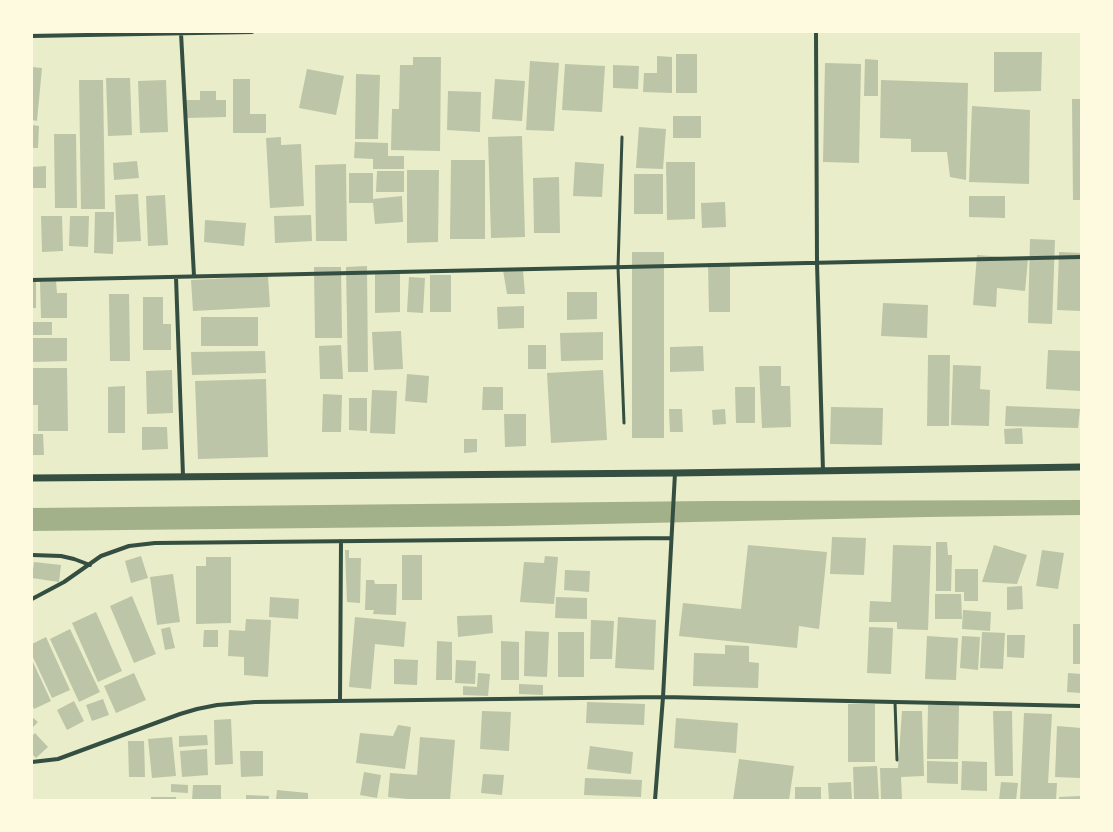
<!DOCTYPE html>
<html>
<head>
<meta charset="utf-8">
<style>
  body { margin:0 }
  #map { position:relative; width:1113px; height:832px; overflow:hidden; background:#e9edc9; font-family:Karla,sans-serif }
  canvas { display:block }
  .frame { position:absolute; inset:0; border:33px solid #fefae0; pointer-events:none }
</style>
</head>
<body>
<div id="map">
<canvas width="1113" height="832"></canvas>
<div class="frame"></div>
</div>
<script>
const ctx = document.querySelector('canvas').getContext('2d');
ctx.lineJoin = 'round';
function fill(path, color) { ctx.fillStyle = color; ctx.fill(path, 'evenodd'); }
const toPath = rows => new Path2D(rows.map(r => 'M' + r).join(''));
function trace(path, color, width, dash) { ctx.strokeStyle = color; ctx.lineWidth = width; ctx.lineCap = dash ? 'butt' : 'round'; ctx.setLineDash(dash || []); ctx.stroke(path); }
fill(toPath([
  [1081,500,1081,515,927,517,507,526,32,531,32,508,710,501]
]), '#a3b18a');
fill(toPath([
  [994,52,1042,52,1041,91,994,92],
  [676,54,697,54,697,93,676,93],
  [657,56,672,57,672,93,643,92,644,73,657,73],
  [413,57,441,57,440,151,391,150,392,109,399,109,400,65,413,65],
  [865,59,878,60,878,96,864,96],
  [530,61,559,63,554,131,526,130],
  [825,63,861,64,859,163,823,162],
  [565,64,605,66,602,112,562,110],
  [613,65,639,66,638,89,613,88],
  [32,67,42,68,37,121,32,120],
  [307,69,344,76,336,115,299,108],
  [356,74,380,75,378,139,355,139],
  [106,78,130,78,132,135,108,136],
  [233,79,250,79,250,114,266,114,266,133,233,133],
  [495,79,525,81,522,121,492,119],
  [79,80,103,80,105,209,81,209],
  [166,80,168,132,140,133,138,81],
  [881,80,968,83,966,180,950,177,947,152,911,152,911,139,880,138],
  [200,91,216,91,216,100,226,100,226,117,187,118,186,100,200,100],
  [448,91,481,92,480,132,447,130],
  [1072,99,1081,99,1081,200,1073,200],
  [972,106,1030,110,1029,184,969,182],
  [673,116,701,116,701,138,673,138],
  [32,125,39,126,38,148,32,148],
  [639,127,666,129,663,169,636,168],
  [54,134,76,134,77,208,55,208],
  [522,136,525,237,491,238,488,137],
  [281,137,281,145,301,144,304,206,270,208,266,138],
  [355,142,388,143,388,156,404,156,404,169,373,169,373,159,354,158],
  [451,160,485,160,485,239,450,239],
  [137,161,139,178,114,180,113,163],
  [575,162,604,164,602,197,573,196],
  [666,162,695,162,695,219,667,220],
  [346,164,347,241,316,241,315,165],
  [46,166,46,188,32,188,32,167],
  [407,170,439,170,438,242,407,243],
  [377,171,404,171,404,192,376,192],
  [349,173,373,173,373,199,402,196,403,222,375,224,373,203,349,203],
  [634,174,663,174,663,214,634,214],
  [559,177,560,233,534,233,533,178],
  [138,194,141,241,117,242,115,195],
  [165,195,168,245,148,246,146,196],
  [969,196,1005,196,1005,218,969,217],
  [725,202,726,227,702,228,701,203],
  [95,212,114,212,113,254,94,253],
  [311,215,312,241,275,243,274,216],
  [41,216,62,216,63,251,42,252],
  [70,216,89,216,88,247,69,246],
  [205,220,246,223,244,246,204,242],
  [1030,239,1055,240,1052,324,1028,323],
  [632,252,664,252,664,438,632,438],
  [1059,252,1081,253,1081,311,1057,310],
  [977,255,1028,259,1025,291,997,288,996,307,973,305],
  [708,263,730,263,730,312,709,312],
  [367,266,368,372,348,372,346,267],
  [314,267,341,267,342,338,315,338],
  [503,270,523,270,525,294,507,294],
  [375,273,400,273,400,312,375,313],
  [430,275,451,275,451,312,430,312],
  [268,276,270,307,193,311,191,280],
  [409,277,425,278,423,313,407,312],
  [32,280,36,280,36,308,32,308],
  [56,281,57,293,67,293,67,318,41,318,40,282],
  [567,292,597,292,597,319,567,320],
  [109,294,129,294,130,361,110,361],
  [143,297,163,297,163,324,171,324,171,350,143,350],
  [883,303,928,305,927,338,881,336],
  [524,306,524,328,498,329,497,307],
  [201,317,258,317,258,346,201,346],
  [32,322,52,322,52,335,32,335],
  [401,331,403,369,374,370,372,332],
  [603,332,603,360,561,361,560,333],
  [32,338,67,338,67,361,32,362],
  [341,345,343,379,320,379,319,346],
  [528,345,546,345,546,369,528,369],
  [703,346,704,371,670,372,670,347],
  [1048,350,1081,351,1081,391,1046,389],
  [265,351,266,373,192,375,191,352],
  [928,355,950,355,949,426,927,426],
  [953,365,981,366,980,389,990,390,989,426,951,425],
  [759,366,781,366,781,386,790,386,791,427,762,428],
  [32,368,67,368,68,431,38,431,38,405,32,405],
  [172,370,173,413,147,414,146,371],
  [603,370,607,440,551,443,547,373],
  [407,374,429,376,427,403,405,401],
  [266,379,268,457,198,459,195,381],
  [125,386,125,433,108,433,108,387],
  [483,387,503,387,503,410,482,410],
  [735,387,755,387,755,423,736,423],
  [372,390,397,391,395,434,370,433],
  [323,394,342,395,341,432,322,432],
  [349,398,367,398,367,431,349,430],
  [1006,406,1080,409,1078,428,1005,426],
  [831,407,883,408,882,445,830,444],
  [669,409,682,409,683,432,670,432],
  [725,409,726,424,713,425,712,410],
  [504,414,526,414,526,446,505,447],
  [142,427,167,427,168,449,142,450],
  [1022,428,1023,444,1005,444,1004,429],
  [32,434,43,434,44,455,32,455],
  [464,439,477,439,477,452,464,453],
  [832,537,866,538,864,575,830,574],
  [936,542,947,542,948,555,952,555,951,591,936,591],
  [748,545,827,552,819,629,799,626,797,648,679,636,683,603,741,609],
  [893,545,931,546,928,630,897,629,897,622,869,622,870,601,891,602],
  [994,545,1027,555,1017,584,982,582],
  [345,550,349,550,349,558,361,558,360,603,347,602],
  [1042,550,1064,553,1058,589,1036,586],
  [402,555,422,555,422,600,402,600],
  [141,556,148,578,131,583,125,561],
  [545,556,558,557,554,604,520,602,524,562,544,563],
  [206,557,231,557,231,623,196,624,196,566,206,566],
  [34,562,61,565,59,582,32,578],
  [955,569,978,569,978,601,964,601,964,592,955,592],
  [565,570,590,571,589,592,564,590],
  [173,574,180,622,157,625,150,577],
  [366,580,374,580,375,584,397,584,396,615,373,614,374,610,365,610],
  [1022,586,1023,609,1007,610,1007,587],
  [935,594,961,594,962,619,935,619],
  [132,596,156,654,134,663,110,606],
  [270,597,299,599,298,619,269,617],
  [556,597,587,598,587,619,555,618],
  [963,610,991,612,990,631,962,629],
  [96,612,122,671,98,682,72,623],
  [492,615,493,633,458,637,457,616],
  [355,617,406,622,404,647,375,644,371,689,349,687],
  [618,617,656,620,654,670,615,668],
  [246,619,271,620,268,677,244,675,244,657,228,656,229,630,245,631],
  [591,620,614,621,612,659,590,659],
  [1073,624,1081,624,1081,664,1073,664],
  [170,627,175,648,165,650,161,629],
  [869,627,893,628,891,674,867,673],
  [70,629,100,692,79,702,50,639],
  [204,630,218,630,218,647,203,647],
  [525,631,549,632,547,677,524,676],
  [558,632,584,632,584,677,558,677],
  [982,632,1005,633,1003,669,980,668],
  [1007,635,1025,635,1024,658,1007,657],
  [927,636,958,638,956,680,925,679],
  [962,636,980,637,978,670,960,668],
  [46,637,70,690,52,698,32,655,32,644],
  [437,641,452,642,452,680,436,680],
  [501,641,519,642,519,680,501,680],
  [725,645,749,646,749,662,759,663,758,688,693,686,694,653,725,654],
  [394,659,418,660,417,685,394,684],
  [32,660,51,701,34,709,32,704],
  [456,660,476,661,475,684,455,683],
  [134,673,146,700,116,713,104,686],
  [478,673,490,674,488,696,463,695,463,686,477,687],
  [1068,673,1081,674,1081,693,1067,692],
  [519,684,543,685,543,695,519,694],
  [103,699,109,715,92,721,86,705],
  [74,701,84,721,67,730,57,710],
  [587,702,645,704,644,725,586,723],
  [848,704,875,704,875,762,848,762],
  [928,705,959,705,958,759,927,759],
  [482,711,511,712,509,751,480,749],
  [902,711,922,711,924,776,901,777,902,800,881,800,880,768,898,768],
  [993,711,1012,711,1013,776,995,776],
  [1024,713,1052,714,1048,783,1057,783,1056,800,1020,800],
  [32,717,38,722,32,728],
  [676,718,738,723,736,753,674,748],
  [231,719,233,764,215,765,214,720],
  [398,725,411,727,405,769,356,763,360,733,393,736],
  [1057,726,1081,728,1081,778,1055,777],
  [35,733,48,747,36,758,32,754,32,736],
  [207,735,208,745,179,747,179,736],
  [172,737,176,776,152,778,148,739],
  [420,737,455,740,450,800,417,800,388,797,390,773,417,775],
  [128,741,144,741,145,777,129,777],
  [590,746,633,752,631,774,587,769],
  [207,749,208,775,182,777,180,751],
  [240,751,263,751,263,776,241,777],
  [739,759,794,766,789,800,733,800],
  [927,761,958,762,958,784,927,783],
  [962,761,987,762,987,791,961,790],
  [877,766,879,800,854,800,853,767],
  [364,772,381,775,377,798,360,795],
  [483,774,504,775,502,795,481,793],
  [585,778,642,780,641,797,584,795],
  [851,782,852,800,829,800,828,783],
  [1001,782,1018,783,1016,800,999,800],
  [171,784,188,785,188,793,171,792],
  [193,785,221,785,221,800,192,800],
  [795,787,821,787,821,800,795,800],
  [277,790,308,793,308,800,276,800],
  [246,795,269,796,269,800,246,800],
  [1081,796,1081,800,1059,800,1059,797],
  [151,797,176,797,176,800,151,800]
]), '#bcc5a7');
trace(toPath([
  [622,137,618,267,624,423],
  [895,702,897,760]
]), '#344e41', 3);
trace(toPath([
  [816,32,817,263,823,471],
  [181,33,194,276],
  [32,36,252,32],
  [176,277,183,476],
  [32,280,1081,257],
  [32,555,61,556,74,559,90,565],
  [32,599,64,582,101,556,129,546,155,543,671,538],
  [340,701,341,541],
  [32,762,58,759,180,714,197,709,217,705,255,702,663,697,1081,706],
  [655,800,663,697,675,473]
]), '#344e41', 4);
trace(toPath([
  [32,478,675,473,1081,467]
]), '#344e41', 7);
</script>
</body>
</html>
